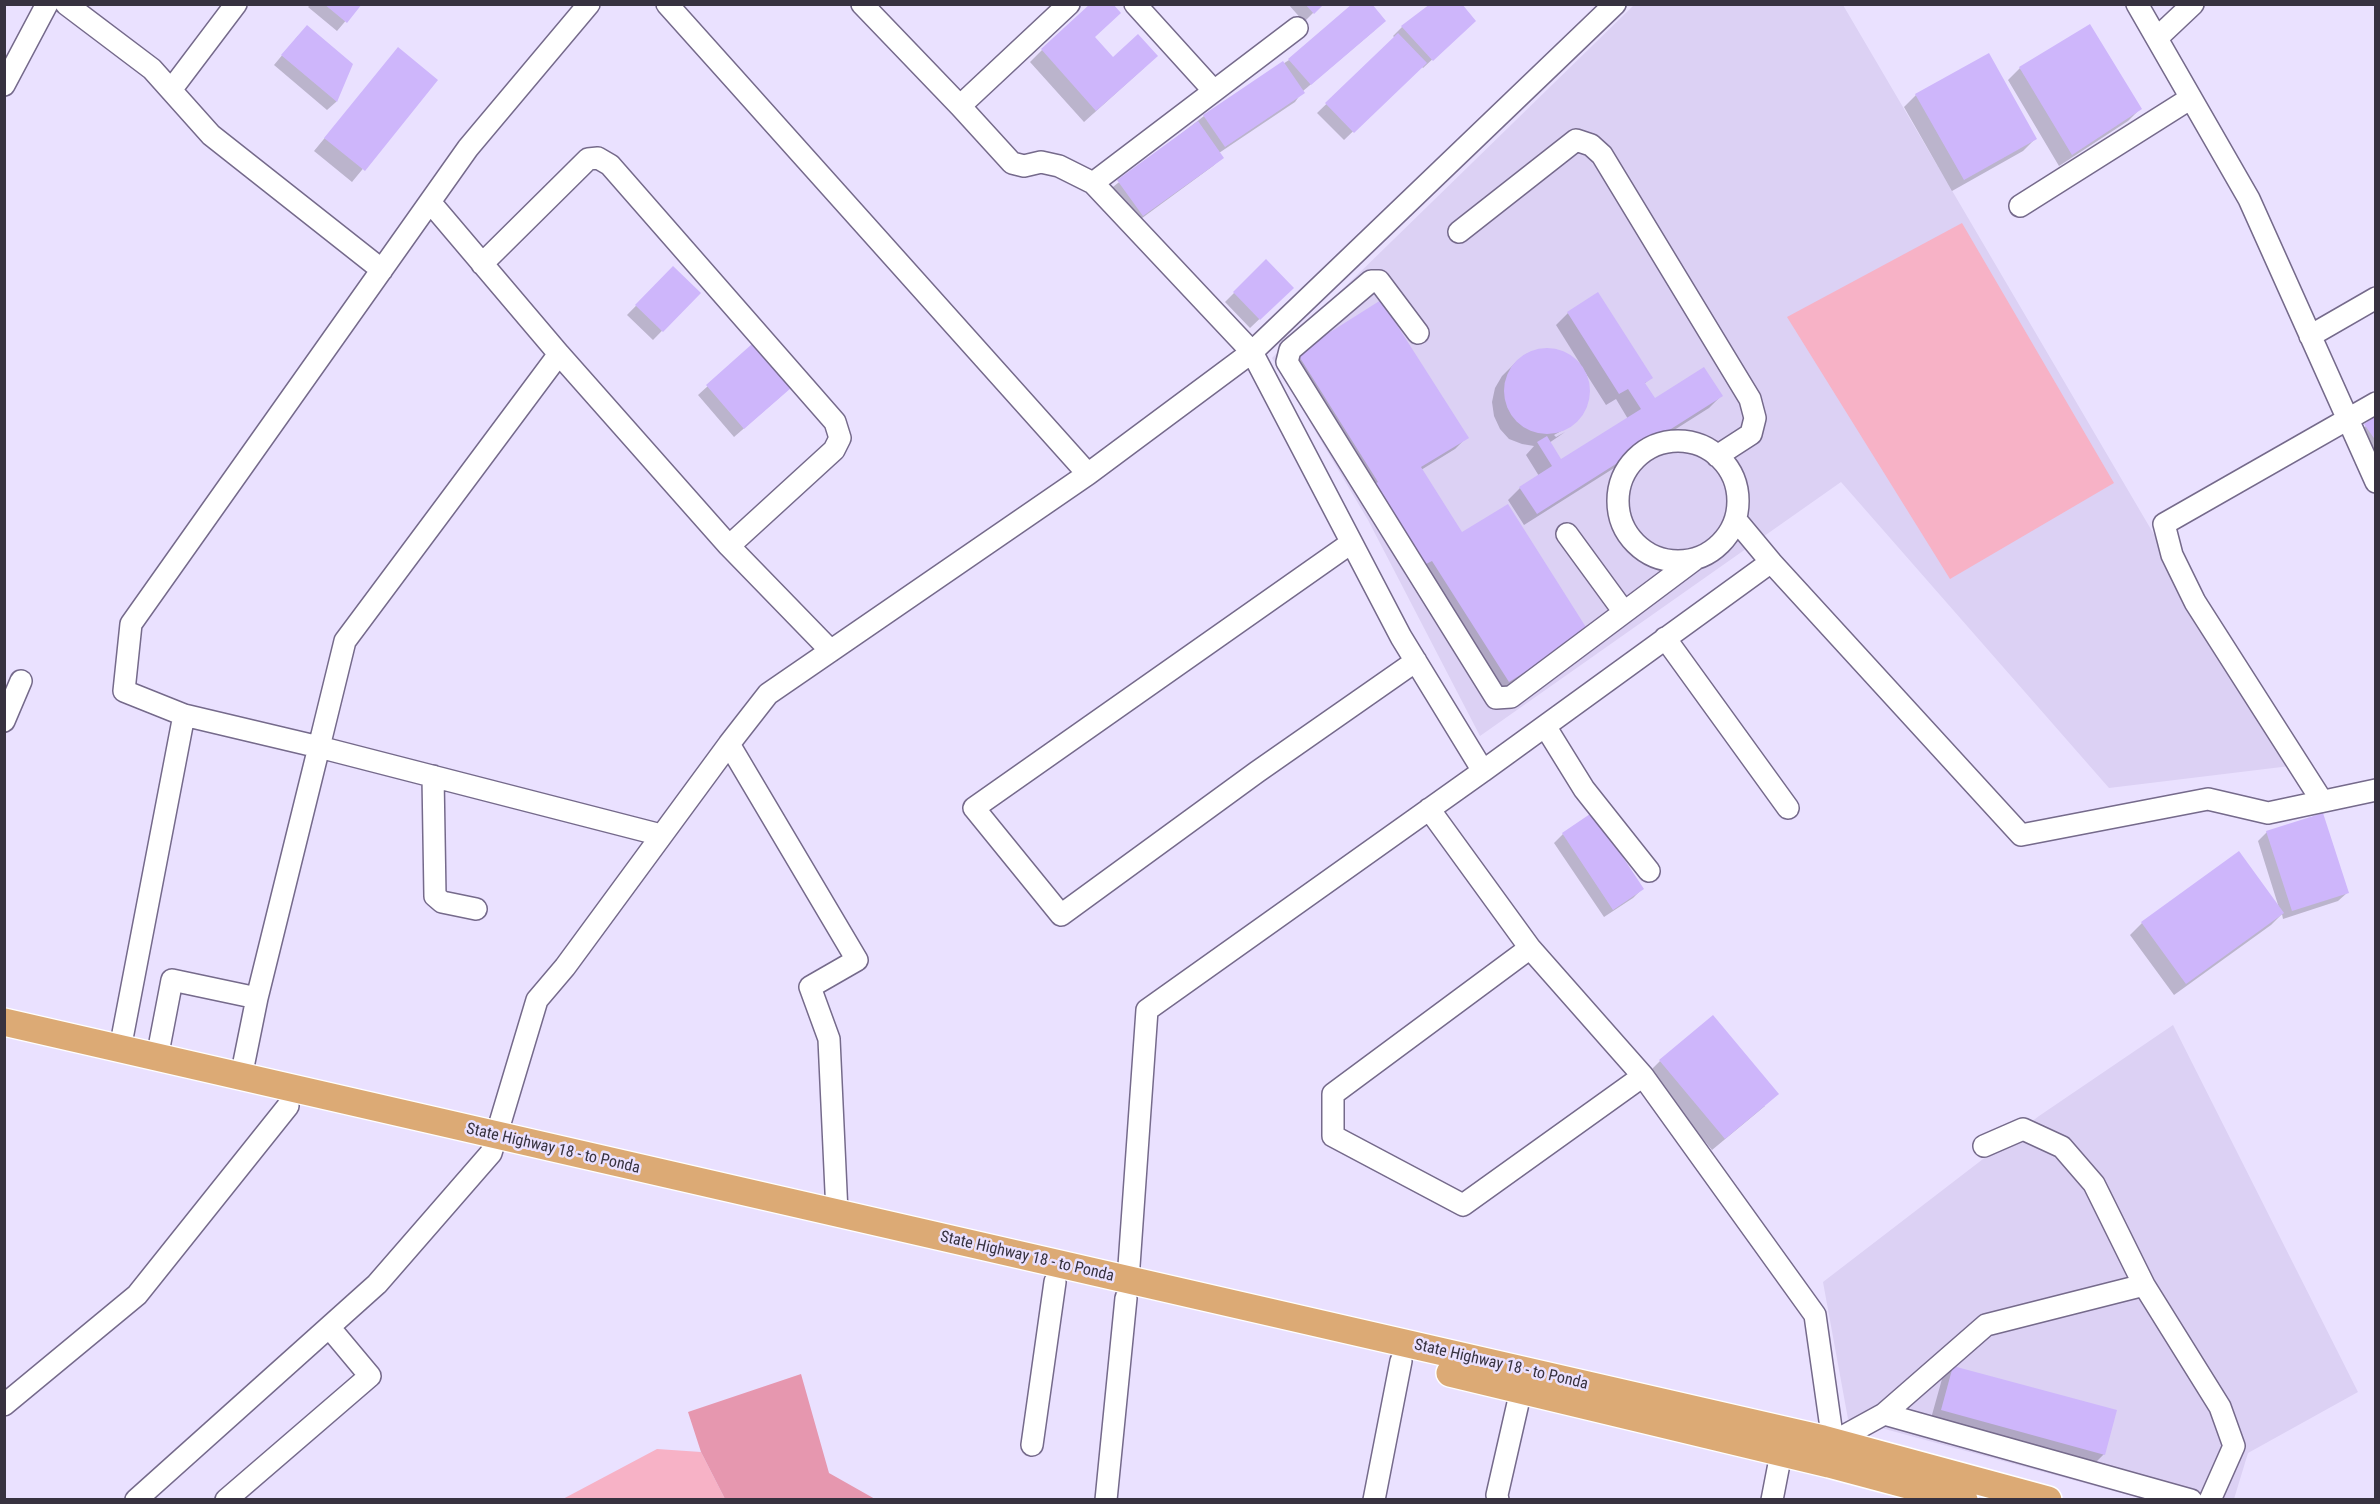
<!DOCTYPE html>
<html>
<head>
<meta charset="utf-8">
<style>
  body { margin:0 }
  #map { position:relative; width:2380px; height:1504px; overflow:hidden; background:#eae1ff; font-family:"Roboto Condensed",sans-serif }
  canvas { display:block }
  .frame { position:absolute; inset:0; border:6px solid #373240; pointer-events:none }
</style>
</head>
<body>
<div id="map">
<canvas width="2380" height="1504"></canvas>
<div class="frame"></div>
</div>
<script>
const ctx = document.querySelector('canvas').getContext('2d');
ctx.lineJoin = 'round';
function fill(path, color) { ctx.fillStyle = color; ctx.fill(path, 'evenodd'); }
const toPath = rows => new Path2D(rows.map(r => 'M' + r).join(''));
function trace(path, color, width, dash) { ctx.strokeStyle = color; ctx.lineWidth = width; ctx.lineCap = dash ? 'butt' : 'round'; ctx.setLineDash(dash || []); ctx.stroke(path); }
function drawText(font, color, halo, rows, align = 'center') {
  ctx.font = font + ' "Roboto Condensed",sans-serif'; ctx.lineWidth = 5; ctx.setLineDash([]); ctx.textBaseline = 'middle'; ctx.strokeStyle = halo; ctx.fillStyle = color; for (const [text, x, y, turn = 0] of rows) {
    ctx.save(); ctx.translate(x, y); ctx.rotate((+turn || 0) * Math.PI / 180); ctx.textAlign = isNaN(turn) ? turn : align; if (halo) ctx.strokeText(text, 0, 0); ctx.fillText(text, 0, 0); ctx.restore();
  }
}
fill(toPath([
  [1634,5,1843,5,2290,766,2109,788,1841,482,1480,736,1368,520,1272,358],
  [2173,1025,2358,1392,2248,1453,2234,1499,2143,1499,1848,1419,1823,1282,2039,1116]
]), '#dcd1f4');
fill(toPath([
  [1962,223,2114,483,1950,579,1787,317],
  [657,1449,701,1452,725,1499,561,1500]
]), '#f7b2c6');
fill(toPath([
  [801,1374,829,1473,875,1499,725,1499,701,1452,688,1412]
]), '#e697af');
fill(toPath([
  [311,4,360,4,337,31,308,7],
  [1288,4,1322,4,1304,22],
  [1433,4,1465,29,1423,68,1421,66,1344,140,1317,113,1395,38,1393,36,1402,27],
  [1375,30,1303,91,1295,102,1219,153,1222,158,1213,166,1134,224,1109,190,1204,116,1289,60],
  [298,36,351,64,336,102,327,110,274,65],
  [1094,37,1113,59,1144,68,1084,122,1030,62,1042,50],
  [398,49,436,80,352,182,314,151],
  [2020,68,2140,109,2128,121,2059,166,2008,80],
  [1916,95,2035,139,2023,151,1952,191,1904,107],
  [1266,261,1292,288,1250,328,1225,302],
  [673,268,699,293,653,340,627,315],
  [1598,294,1651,378,1644,384,1655,400,1721,396,1709,408,1524,525,1508,500,1520,488,1539,476,1526,455,1534,446,1522,444,1509,439,1500,429,1494,416,1492,402,1495,388,1502,376,1515,363,1526,354,1539,350,1554,349,1567,354,1581,365,1556,325,1568,313],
  [1585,372,1606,405,1616,399,1628,419,1561,461,1549,443,1565,432,1556,437,1554,435,1572,425,1582,414,1587,402,1588,389],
  [752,346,780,397,734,437,698,395],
  [1298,354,1467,437,1455,449,1421,470,1462,535,1575,643,1496,693,1286,366],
  [2376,418,2376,462,2356,434],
  [2267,832,2347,893,2338,901,2283,919,2282,914,2271,925,2174,995,2130,935,2142,923,2279,908,2258,841],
  [1563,834,1642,889,1633,898,1604,917,1554,843],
  [1660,1061,1765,1106,1712,1150,1648,1073],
  [1954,1367,2104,1454,2092,1466,1930,1422,1942,1379]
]), '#0003');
fill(toPath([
  [324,4,362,4,347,23],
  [1090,4,1113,4,1121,13,1095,37,1113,57,1138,34,1158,56,1096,111,1041,49],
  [1305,4,1324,4,1314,14],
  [1352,4,1372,4,1386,21,1311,85,1288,59],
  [1430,4,1462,4,1476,21,1433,61,1401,26],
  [2090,24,2142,109,2072,155,2019,67],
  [307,25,353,64,337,102,281,55],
  [1398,33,1427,63,1354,133,1325,103],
  [398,47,438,80,365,171,324,138],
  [1989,53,2037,139,1964,180,1915,94],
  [1283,61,1305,93,1225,147,1203,115],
  [1198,121,1224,158,1143,216,1117,180],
  [1266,259,1294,288,1260,320,1233,292],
  [673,266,701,293,663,332,635,305],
  [1598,292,1653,378,1645,383,1655,398,1704,367,1723,396,1537,514,1519,487,1552,466,1537,442,1547,436,1561,459,1641,409,1628,389,1619,394,1567,312],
  [1381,300,1469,438,1421,467,1462,532,1508,504,1589,632,1509,682,1432,561,1422,566,1372,486,1378,482,1297,353],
  [752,344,791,388,744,429,706,385],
  '1504 391a43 43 0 1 1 86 0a43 43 0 1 1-86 0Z',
  [2376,416,2376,441,2364,424],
  [1593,812,1644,889,1613,910,1562,833],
  [2323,813,2349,893,2292,911,2266,831],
  [2239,851,2284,913,2186,984,2141,922],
  [1713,1015,1779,1094,1725,1139,1659,1060],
  [1953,1366,2117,1410,2105,1455,1941,1410]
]), '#ceb6fb');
const minor = toPath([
  [66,4,152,69,211,135,382,270],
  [667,4,1088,474,768,694,729,744,857,960,810,987,829,1039,837,1213],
  [862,4,960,106,1069,4],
  [1135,4,1213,90],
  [1615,4,1252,352,1401,637,1483,771,1771,562,2021,835,2208,799,2268,813,2376,790],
  [2137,4,2249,199,2376,482],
  [2157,38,2193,4],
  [4,85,47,4],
  [171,90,236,4],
  [960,106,1012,163,1024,166,1041,162,1059,166,1093,183],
  [2020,206,2191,98],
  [1459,232,1576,140,1591,145,1602,155,1750,399,1755,418,1751,434,1717,456],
  [482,264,588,159,598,158,610,165,835,422,840,438,834,450,729,546],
  [1418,333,1379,281,1371,281,1290,350,1287,362,1496,698,1511,697,1694,560],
  [2310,336,2376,298],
  [559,354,729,546,831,651],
  '1618 501a60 60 0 1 1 120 0a60 60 0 1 1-120 0Z',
  [1088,474,1252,352,1093,183,1297,28],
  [1736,520,1771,562],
  [1567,534,1624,612],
  [1351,543,974,808,1061,915,1257,772,1416,661],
  [1665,638,1788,808],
  [184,715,319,747,345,641,559,354,430,202],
  [4,721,21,681],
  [1545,726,1584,789,1649,871],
  [433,776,435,896,442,902,476,909],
  [2322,801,2195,602,2172,555,2164,524,2376,403],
  [1429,809,1530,948,1333,1094,1333,1136,1463,1205,1643,1076,1815,1315,1833,1442,1830,1454],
  [1530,948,1643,1076],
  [257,998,319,747,661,835],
  [120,1049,184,715,124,691,131,624,468,148,589,4],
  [157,1058,172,980,257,998,241,1077],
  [1984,1146,2023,1129,2062,1147,2094,1184,2144,1285],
  [1128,1280,1147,1010,1483,771],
  [4,1405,137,1295,288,1106],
  [1884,1414,2191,1500],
  [1833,1442,1884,1414,1986,1325,2144,1285,2220,1407,2234,1446,2210,1500],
  [1032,1445,1055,1282],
  [136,1500,377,1284,491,1153,537,1000,565,967,729,744],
  [226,1500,370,1376,329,1327],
  [1106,1500,1126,1298],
  [1374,1500,1401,1361],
  [1498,1500,1497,1495,1521,1390],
  [1772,1500,1784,1438]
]);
const major = toPath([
  [4,1022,1823,1439,2048,1500],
  [1450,1373,1829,1464,1964,1500]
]);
trace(minor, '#756a8b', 24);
trace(major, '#fff', 30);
trace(minor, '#fff', 21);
trace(major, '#dcaa75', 27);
drawText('16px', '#373240', '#eae1ff', [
  ["State Highway 18 - to Ponda",553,1149,13],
  ["State Highway 18 - to Ponda",1027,1257,13],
  ["State Highway 18 - to Ponda",1501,1365,13]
]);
</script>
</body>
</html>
